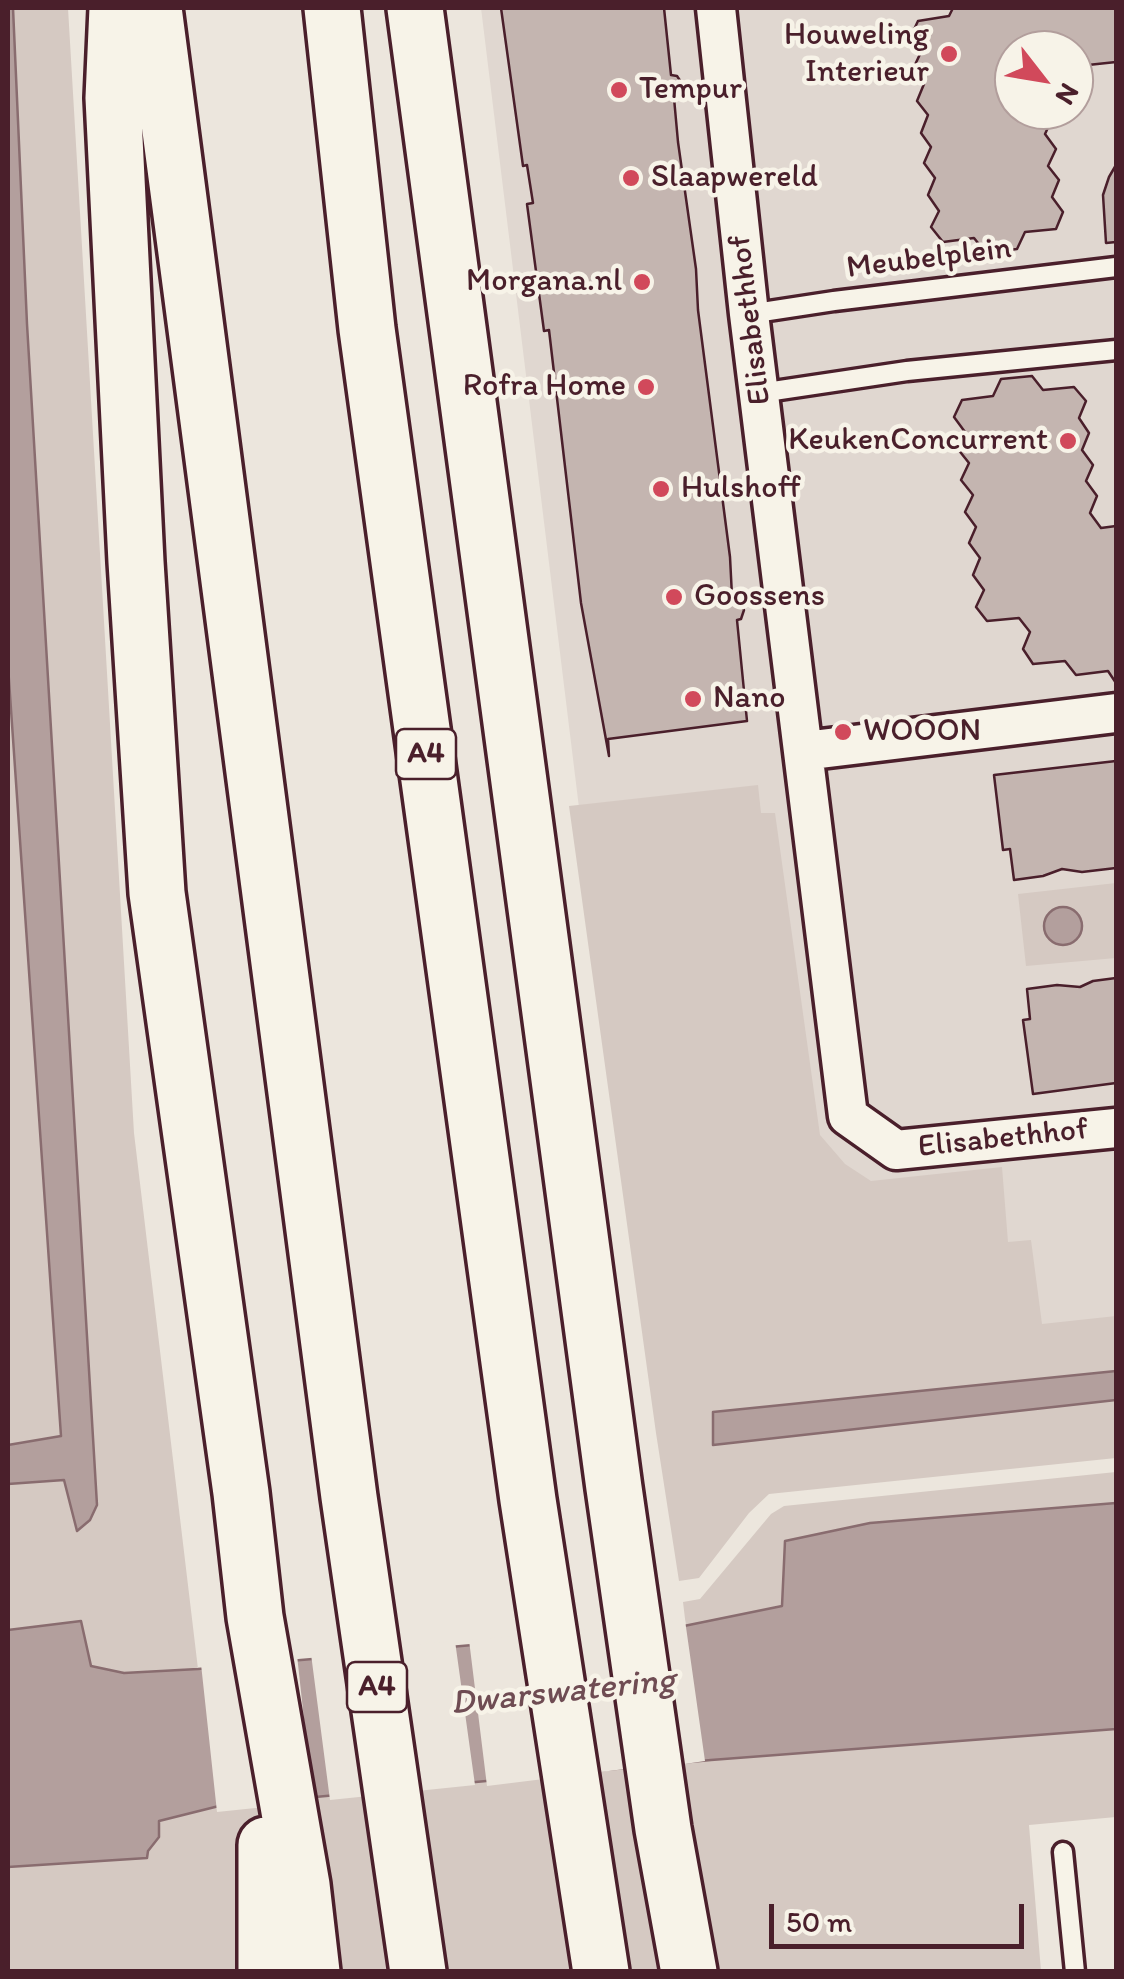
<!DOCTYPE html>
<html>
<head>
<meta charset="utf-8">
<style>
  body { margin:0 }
  #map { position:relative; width:1124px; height:1979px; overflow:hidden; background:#ece6dd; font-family:Itim,sans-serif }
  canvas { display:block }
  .frame { position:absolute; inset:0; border:10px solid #4a1f2b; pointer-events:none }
  .north { position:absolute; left:994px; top:30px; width:100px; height:100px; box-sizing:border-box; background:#f7f3e8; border:2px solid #b29e9c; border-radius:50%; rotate:121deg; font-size:28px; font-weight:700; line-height:40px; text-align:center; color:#4a1f2b }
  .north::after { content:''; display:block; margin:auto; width:35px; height:45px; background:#d1495b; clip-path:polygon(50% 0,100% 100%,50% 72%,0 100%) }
  .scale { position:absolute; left:769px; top:1904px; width:255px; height:45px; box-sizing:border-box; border:5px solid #4a1f2b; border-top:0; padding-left:12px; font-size:30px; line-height:35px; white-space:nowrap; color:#4a1f2b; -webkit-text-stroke:8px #f7f3e8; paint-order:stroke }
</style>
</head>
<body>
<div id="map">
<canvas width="1124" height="1979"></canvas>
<div class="frame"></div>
<div class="north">N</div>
<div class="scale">50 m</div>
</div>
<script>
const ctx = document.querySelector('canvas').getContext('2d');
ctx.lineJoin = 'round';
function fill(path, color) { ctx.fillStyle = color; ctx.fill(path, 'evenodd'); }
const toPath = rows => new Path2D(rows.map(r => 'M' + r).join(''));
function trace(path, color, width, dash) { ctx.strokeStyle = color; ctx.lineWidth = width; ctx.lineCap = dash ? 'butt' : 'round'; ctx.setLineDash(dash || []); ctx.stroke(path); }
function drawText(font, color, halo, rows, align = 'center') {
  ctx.font = font + ' Itim,sans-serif'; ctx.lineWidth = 9; ctx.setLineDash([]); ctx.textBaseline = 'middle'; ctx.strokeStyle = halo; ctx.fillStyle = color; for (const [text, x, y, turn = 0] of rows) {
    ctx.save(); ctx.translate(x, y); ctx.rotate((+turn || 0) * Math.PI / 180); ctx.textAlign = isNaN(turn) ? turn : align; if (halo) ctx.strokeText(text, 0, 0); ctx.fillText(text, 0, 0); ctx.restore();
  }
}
fill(toPath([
  [481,8,1116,8,1116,1354,650,1387],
  [1014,50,1074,50,1074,110,1014,110]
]), '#e0d7d0');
fill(toPath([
  [8,8,68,8,134,1133,198,1669,123,1673,91,1666,81,1621,8,1630],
  [758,785,761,813,775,813,820,1135,845,1164,871,1181,1002,1167,1008,1242,1031,1240,1042,1324,1116,1316,1116,1371,714,1412,713,1445,1116,1400,1116,1458,769,1494,749,1513,699,1578,679,1581,656,1433,569,806],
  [1116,883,1116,958,1026,966,1018,894],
  [1116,1472,1116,1503,870,1523,786,1541,782,1606,686,1627,683,1602,700,1599,771,1514,784,1506],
  [1116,1729,1116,1817,1029,1825,1041,1971,8,1972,8,1867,146,1858,148,1851,159,1837,158,1821,219,1806,711,1760]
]), '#d5c9c2');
const water = toPath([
  [8,8,13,8,27,324,97,1505,90,1520,77,1531,64,1480,8,1484,8,1445,61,1436,8,666,8,8],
  '1044 926a19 19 0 1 1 38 0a19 19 0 1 1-38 0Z',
  [1116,1371,1116,1400,713,1445,713,1412,1116,1371],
  [1116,1503,1116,1729,711,1760,219,1806,159,1821,159,1837,148,1851,147,1858,8,1867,8,1630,81,1621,91,1666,124,1673,198,1669,679,1627,782,1606,785,1541,870,1523,1116,1503]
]);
fill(water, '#b39f9d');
trace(water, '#896c6f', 2.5);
fill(toPath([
  [685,1620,705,1761,637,1771,616,1627],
  [606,1628,625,1769,487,1786,469,1640],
  [455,1641,475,1785,330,1800,311,1654],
  [297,1655,313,1802,217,1812,201,1664]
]), '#ece6dd');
const building = toPath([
  [501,8,664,8,671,75,677,76,683,85,681,93,674,98,678,142,696,269,698,310,730,557,732,596,734,602,740,603,744,610,741,619,737,620,747,721,608,739,609,756,581,603,549,330,544,331,527,204,533,203,527,165,523,166,501,8],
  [953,8,1116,8,1116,62,1088,65,1081,82,1074,83,1074,50,1014,50,1014,110,1047,110,1053,117,1045,134,1056,149,1048,166,1059,180,1052,197,1063,212,1056,229,1025,232,1017,249,986,253,974,238,943,242,931,227,939,211,928,195,935,178,924,163,931,147,921,133,928,115,917,101,924,84,913,69,921,52,910,38,918,21,949,16,953,8],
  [1116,165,1116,242,1106,243,1103,195,1109,177,1116,165],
  [1032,376,1043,390,1074,387,1086,401,1079,418,1089,433,1082,450,1093,465,1086,481,1097,496,1090,513,1101,528,1116,526,1116,683,1108,671,1076,675,1065,661,1033,664,1023,649,1030,632,1019,618,987,621,976,607,984,590,973,575,980,558,969,543,976,527,965,512,973,495,961,480,969,463,957,448,965,432,954,417,962,400,993,396,1001,379,1032,376],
  [1116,761,1116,868,1082,872,1062,869,1043,876,1014,880,1010,849,1003,850,994,775,1116,761],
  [1116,978,1116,1083,1033,1094,1023,1020,1030,1019,1027,989,1057,985,1080,987,1093,981,1116,978]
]);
fill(building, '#c4b5b0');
trace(building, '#4a1f2b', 2.5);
const service = toPath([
  [749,314,834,301,1116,267],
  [760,393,907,371,1116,350],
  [1063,1852,1075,1972]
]);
const minor = toPath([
  [716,8,749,314,848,1116,896,1150,1116,1128],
  [804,751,1116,713]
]);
const motorway = toPath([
  [117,8,113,98,136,562,157,893,241,1493,255,1617,302,1885,312,1972],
  [154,8,349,1497,418,1972],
  [332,8,367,329,528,1500,601,1972],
  [415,8,614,1488,663,1829,689,1972],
  [266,1845,266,1972]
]);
trace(service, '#4a1f2b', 25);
trace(minor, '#4a1f2b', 45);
trace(motorway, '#4a1f2b', 62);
trace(service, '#f7f3e8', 18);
trace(minor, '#f7f3e8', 38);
trace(motorway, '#f7f3e8', 55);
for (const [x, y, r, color] of [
  [949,54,10,"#d1495b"],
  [619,90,10,"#d1495b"],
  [631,178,10,"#d1495b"],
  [642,282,10,"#d1495b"],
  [646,387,10,"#d1495b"],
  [1068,441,10,"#d1495b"],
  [661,489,10,"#d1495b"],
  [674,597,10,"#d1495b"],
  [693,699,10,"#d1495b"],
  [843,732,10,"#d1495b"]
]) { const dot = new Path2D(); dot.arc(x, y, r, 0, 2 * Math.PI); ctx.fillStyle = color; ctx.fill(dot); trace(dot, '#f7f3e8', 4); }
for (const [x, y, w] of [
  [426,754,60],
  [377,1687,60]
]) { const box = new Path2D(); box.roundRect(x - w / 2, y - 25, w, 50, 8); ctx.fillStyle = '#f7f3e8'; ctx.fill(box); trace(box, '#4a1f2b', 2.5); }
drawText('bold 30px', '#4a1f2b', null, [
  ["A4",426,754],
  ["A4",377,1687]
]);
drawText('32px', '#4a1f2b', '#f7f3e8', [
  ["Houweling",929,36,"right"],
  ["Interieur",929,73,"right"],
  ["Tempur",639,90],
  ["Slaapwereld",651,178],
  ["Morgana.nl",622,282,"right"],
  ["Rofra Home",626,387,"right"],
  ["KeukenConcurrent",1048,441,"right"],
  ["Hulshoff",681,489],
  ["Goossens",694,597],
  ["Nano",713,699],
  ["WOOON",863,732]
], 'left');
drawText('32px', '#4a1f2b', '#f7f3e8', [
  ["Meubelplein",929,259,-7],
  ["Elisabethhof",751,320,-97],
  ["Elisabethhof",1003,1139,-6]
]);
drawText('italic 35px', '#6f4c53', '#f7f3e8', [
  ["Dwarswatering",563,1693,-6]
]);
</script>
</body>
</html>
